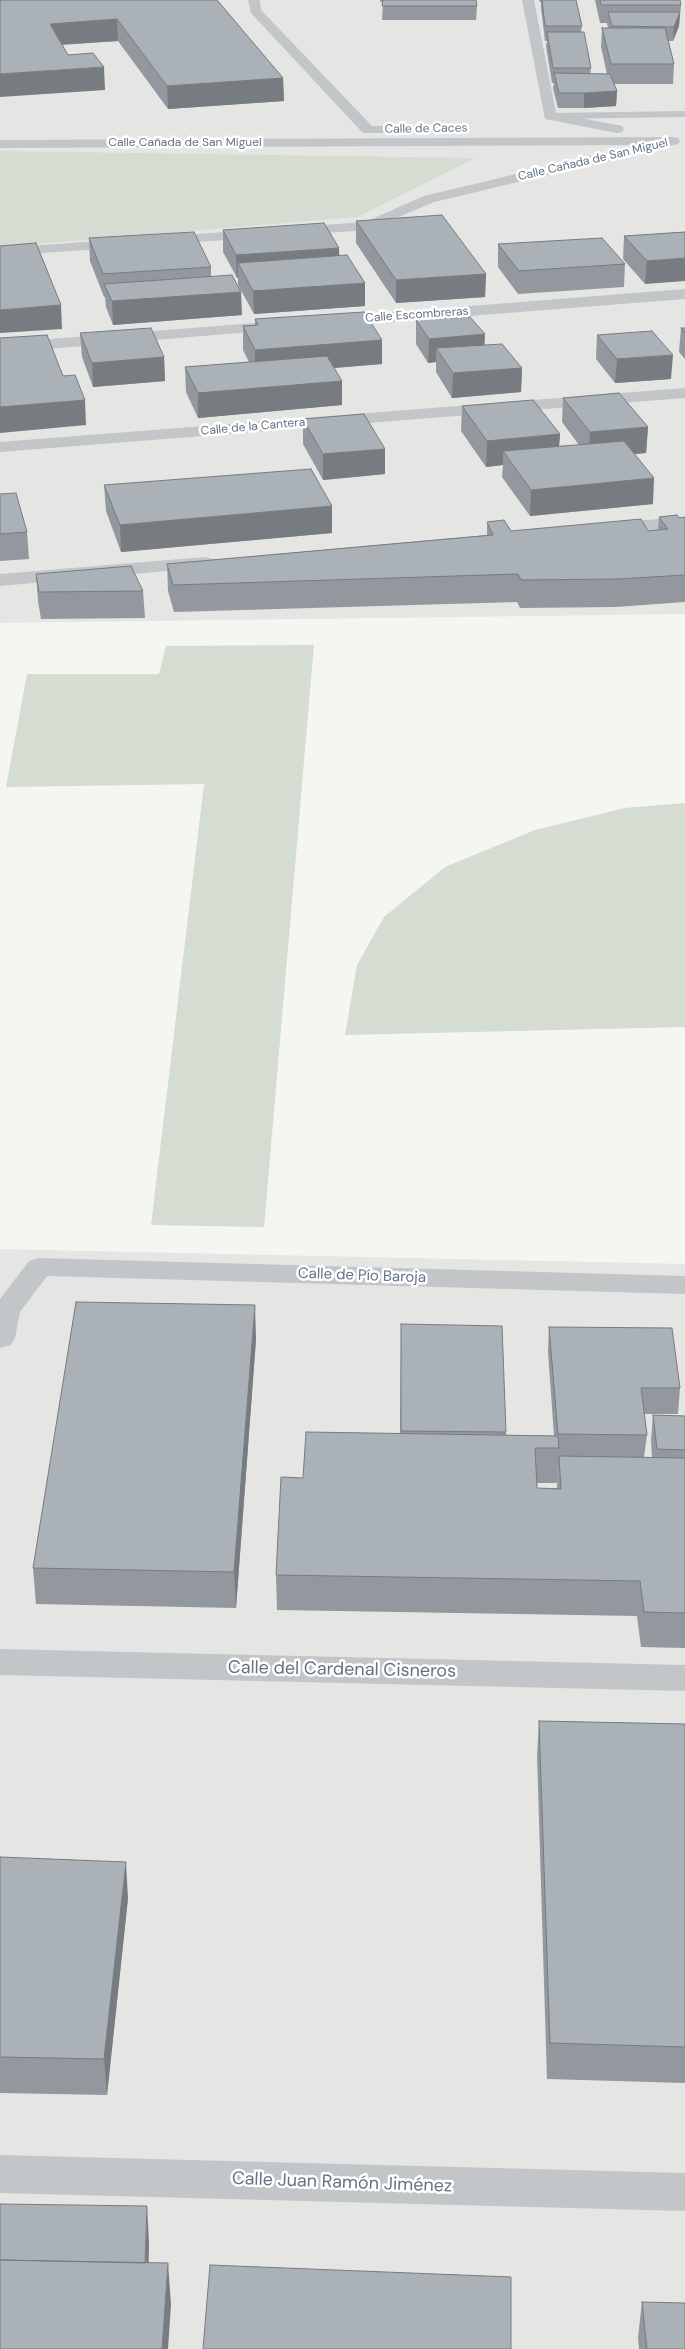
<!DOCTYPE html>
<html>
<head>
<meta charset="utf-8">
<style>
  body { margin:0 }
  canvas { display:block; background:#f5f5f1 }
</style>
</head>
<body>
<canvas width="685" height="2349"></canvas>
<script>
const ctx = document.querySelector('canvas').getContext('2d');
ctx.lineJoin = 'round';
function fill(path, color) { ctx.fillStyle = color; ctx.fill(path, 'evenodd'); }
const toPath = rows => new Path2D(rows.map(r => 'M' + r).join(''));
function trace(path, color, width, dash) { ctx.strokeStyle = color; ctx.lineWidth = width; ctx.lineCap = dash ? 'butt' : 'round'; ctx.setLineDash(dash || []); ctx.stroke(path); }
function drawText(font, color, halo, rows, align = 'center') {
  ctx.font = font + ' "DM Sans",sans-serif'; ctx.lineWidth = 5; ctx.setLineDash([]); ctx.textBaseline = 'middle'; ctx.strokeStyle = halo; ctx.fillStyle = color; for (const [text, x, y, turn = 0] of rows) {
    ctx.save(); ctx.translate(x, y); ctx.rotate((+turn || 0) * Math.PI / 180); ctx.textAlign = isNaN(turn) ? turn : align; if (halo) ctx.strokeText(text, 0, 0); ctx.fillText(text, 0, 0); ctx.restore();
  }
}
fill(toPath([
  [0,0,685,0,685,614,0,623],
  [0,1249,685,1264,685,2349,0,2349]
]), '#e5e6e4');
fill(toPath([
  [0,151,475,158,357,217,0,247],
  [314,645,264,1227,151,1225,204,784,6,787,27,674,159,674,166,646],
  [685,803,685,1027,345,1035,357,965,384,917,445,867,535,830,625,808]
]), '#d5dcd2');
fill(toPath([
  [685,111,685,117,550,119,544,116,550,113,685,111]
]), '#c2c6c9');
fill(toPath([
  [248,0,260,0,261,10,372,126,396,126,401,127,403,130,401,133,363,133,251,13,248,0],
  [522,0,534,0,556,113,622,126,624,129,622,132,617,133,545,119,522,0],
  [673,137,678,138,680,141,678,144,434,202,368,230,0,256,0,248,365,222,424,196,638,145,0,148,0,140,673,137],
  [685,289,685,299,330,327,324,325,322,322,324,319,330,317,685,289],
  [280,321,286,323,288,326,286,329,0,353,0,343,280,321],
  [685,388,685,398,0,452,0,442,685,388],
  [685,517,685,529,607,535,600,533,598,529,600,525,607,523,685,517],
  [205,557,212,559,215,563,212,567,0,586,0,574,205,557],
  [39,1258,685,1276,685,1294,47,1276,20,1312,15,1338,11,1345,0,1348,0,1299,29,1261,39,1258],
  [0,1649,685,1665,685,1691,0,1675,0,1649],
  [0,2155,685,2173,685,2211,0,2193,0,2155]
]), '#c2c6c9');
fill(toPath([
  [0,0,217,0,283,78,284,101,168,109,118,41,62,45,68,55,105,90],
  [380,0,476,0,477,6,476,20,382,20,383,2,380,2],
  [539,0,576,0,582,26,581,32,591,68,590,74,607,74,601,47,602,28,608,28,607,23,600,23,595,0,680,0,681,5,679,26,673,41,668,41,674,64,673,84,614,84,617,91,616,106,584,108,558,108,553,88,554,83,552,83,546,46,547,41,545,41,541,8,541,2,540,2],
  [356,221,486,274,485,297,396,303,356,243],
  [223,230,339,256,365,306,254,314,238,285,238,278,237,278,223,252],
  [685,232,645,284,623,259,624,236],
  [89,238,211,267,211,276,242,315,113,325,106,307,105,297,104,297,90,261],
  [498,244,625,264,624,287,518,294,498,267],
  [255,319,382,340,382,364,335,368,342,405,198,418,186,392,185,367,249,362,243,350,243,326,255,325],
  [416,320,484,345,522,368,521,392,452,398,436,372,436,362,428,363,416,344],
  [681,328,685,328,685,359,679,352],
  [80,333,164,357,165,381,93,387,82,357],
  [597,335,671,379,615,383,596,359],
  [563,398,648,427,646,453,634,454,653,504,530,516,502,477,503,465,486,467,461,431,462,406,560,434,559,446,579,445,562,422],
  [303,419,385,474,323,480,303,444],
  [104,485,332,533,121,552,106,511],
  [0,494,27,532,29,559,0,561],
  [659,517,679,518,685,517,685,602,616,607,520,608,517,602,174,612,168,591,167,564,487,535,487,522,511,531,648,531,658,530],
  [36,574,143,591,145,618,41,619,38,601],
  [401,1324,506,1432,506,1435,554,1436,548,1352,549,1327,680,1388,678,1414,644,1414,647,1435,644,1457,652,1457,651,1441,653,1415,685,1416,685,1648,641,1647,637,1616,277,1610,276,1575,303,1478,400,1434],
  [558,1461,557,1488,537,1488,537,1483,557,1483],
  [256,1339,236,1608,36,1604,33,1568],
  [539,1721,685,1724,685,2083,547,2079,537,1756],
  [0,1857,128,1898,107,2095,0,2093],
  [642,2302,685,2349,639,2349,638,2337]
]), '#92989d');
fill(toPath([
  [680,12,679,26,673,41,674,27],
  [117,19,118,41,52,45,50,24],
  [104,67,105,90,0,97,0,74],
  [283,78,284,101,168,109,167,86],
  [617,91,616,106,584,108,584,93],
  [339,248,340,271,238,263,238,278,237,278,236,255],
  [685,258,685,281,645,284,647,261],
  [486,274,485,297,396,303,396,280],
  [365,283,365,306,254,314,253,291],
  [241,292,242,315,113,325,112,301],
  [61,305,62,329,0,333,0,310],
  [485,334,484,358,436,348,436,362,428,363,429,339],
  [382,340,382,364,255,374,255,350],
  [673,355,671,379,615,383,617,359],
  [164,357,165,381,93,387,92,363],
  [522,368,521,392,452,398,453,373],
  [342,381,342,405,198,418,198,393],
  [85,400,86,425,0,433,0,407],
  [648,427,646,453,589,458,590,432],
  [560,434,558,460,503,451,503,465,486,467,487,441],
  [385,449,385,474,323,480,323,454],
  [654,478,653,504,530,516,531,490],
  [332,506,332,533,121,552,120,525],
  [255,1305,256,1339,236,1608,234,1572],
  [126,1862,128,1898,107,2095,104,2059],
  [147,2206,149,2242,148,2304,145,2269],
  [168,2263,171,2304,168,2349,162,2349]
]), '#777c80');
const building = toPath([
  [0,0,217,0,283,78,167,86,117,19,50,24,68,55,93,53,104,67,0,74,0,0],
  [383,0,476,0,477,6,382,6,383,0],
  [542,0,576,0,582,26,545,26,542,0],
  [600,0,680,0,681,5,601,5,600,0],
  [608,12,680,12,674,27,612,26,608,12],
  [602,28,665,28,674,64,611,64,602,28],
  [547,32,584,32,591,68,553,68,547,32],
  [554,73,610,74,617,91,584,93,559,93,554,73],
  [442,215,486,274,396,280,356,221,442,215],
  [324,223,339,248,236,255,223,230,324,223],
  [194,232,211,267,103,274,89,238,194,232],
  [685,232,685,258,647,261,624,236,685,232],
  [602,238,625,264,519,271,498,244,602,238],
  [36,243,61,305,0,310,0,246,36,243],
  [347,255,365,283,253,291,238,263,347,255],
  [232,275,241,292,112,301,104,284,232,275],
  [364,312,382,340,255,350,243,326,258,325,255,319,364,312],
  [470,317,485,334,429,339,416,320,470,317],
  [151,328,164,357,92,363,80,333,151,328],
  [681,328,685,328,685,333,681,328],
  [652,331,673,355,617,359,597,335,652,331],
  [47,335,63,376,75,375,85,400,0,407,0,338,47,335],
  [502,344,522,368,453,373,436,348,502,344],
  [327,356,342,381,198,393,185,367,327,356],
  [619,393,648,427,590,432,563,398,619,393],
  [533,400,560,434,487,441,462,406,533,400],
  [364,414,385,449,323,454,303,419,364,414],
  [624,441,654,478,531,490,503,451,624,441],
  [311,469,332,506,120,525,104,485,311,469],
  [16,493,27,532,0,534,0,494,16,493],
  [677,515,679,518,685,517,685,575,618,579,521,580,518,574,173,585,167,564,493,535,487,522,504,520,511,531,641,519,648,531,668,529,659,517,677,515],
  [131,566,143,591,39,592,36,574,131,566],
  [76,1302,255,1305,234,1572,33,1568,76,1302],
  [401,1324,502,1326,506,1432,401,1431,401,1324],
  [549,1327,672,1328,680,1388,641,1388,647,1435,558,1434,549,1327],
  [653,1415,685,1416,685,1450,657,1449,653,1415],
  [306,1432,558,1436,559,1448,535,1448,537,1488,561,1489,559,1456,685,1458,685,1613,644,1612,640,1581,276,1575,281,1477,303,1478,306,1432],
  [539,1721,685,1724,685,2047,550,2043,539,1721],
  [0,1857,126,1862,104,2059,0,2057,0,1857],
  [0,2204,147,2206,145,2263,0,2260,0,2204],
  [0,2260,168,2263,162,2349,0,2349,0,2260],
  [210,2265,511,2277,511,2349,203,2349,210,2265],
  [642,2302,685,2303,685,2349,647,2349,642,2302]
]);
fill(building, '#aab1b7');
trace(building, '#777c80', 1);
drawText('12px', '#637383', '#fff', [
  ["Calle de Caces",426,129,-1],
  ["Calle Cañada de San Miguel",185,143],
  ["Calle Cañada de San Miguel",593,160,-13],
  ["Calle Escombreras",417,315,-4],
  ["Calle de la Cantera",253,427,-5]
]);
drawText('15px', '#637383', '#fff', [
  ["Calle de Pío Baroja",362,1276,2]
]);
drawText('18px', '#637383', '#fff', [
  ["Calle del Cardenal Cisneros",342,1670,1],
  ["Calle Juan Ramón Jiménez",342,2183,2]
]);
</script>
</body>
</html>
